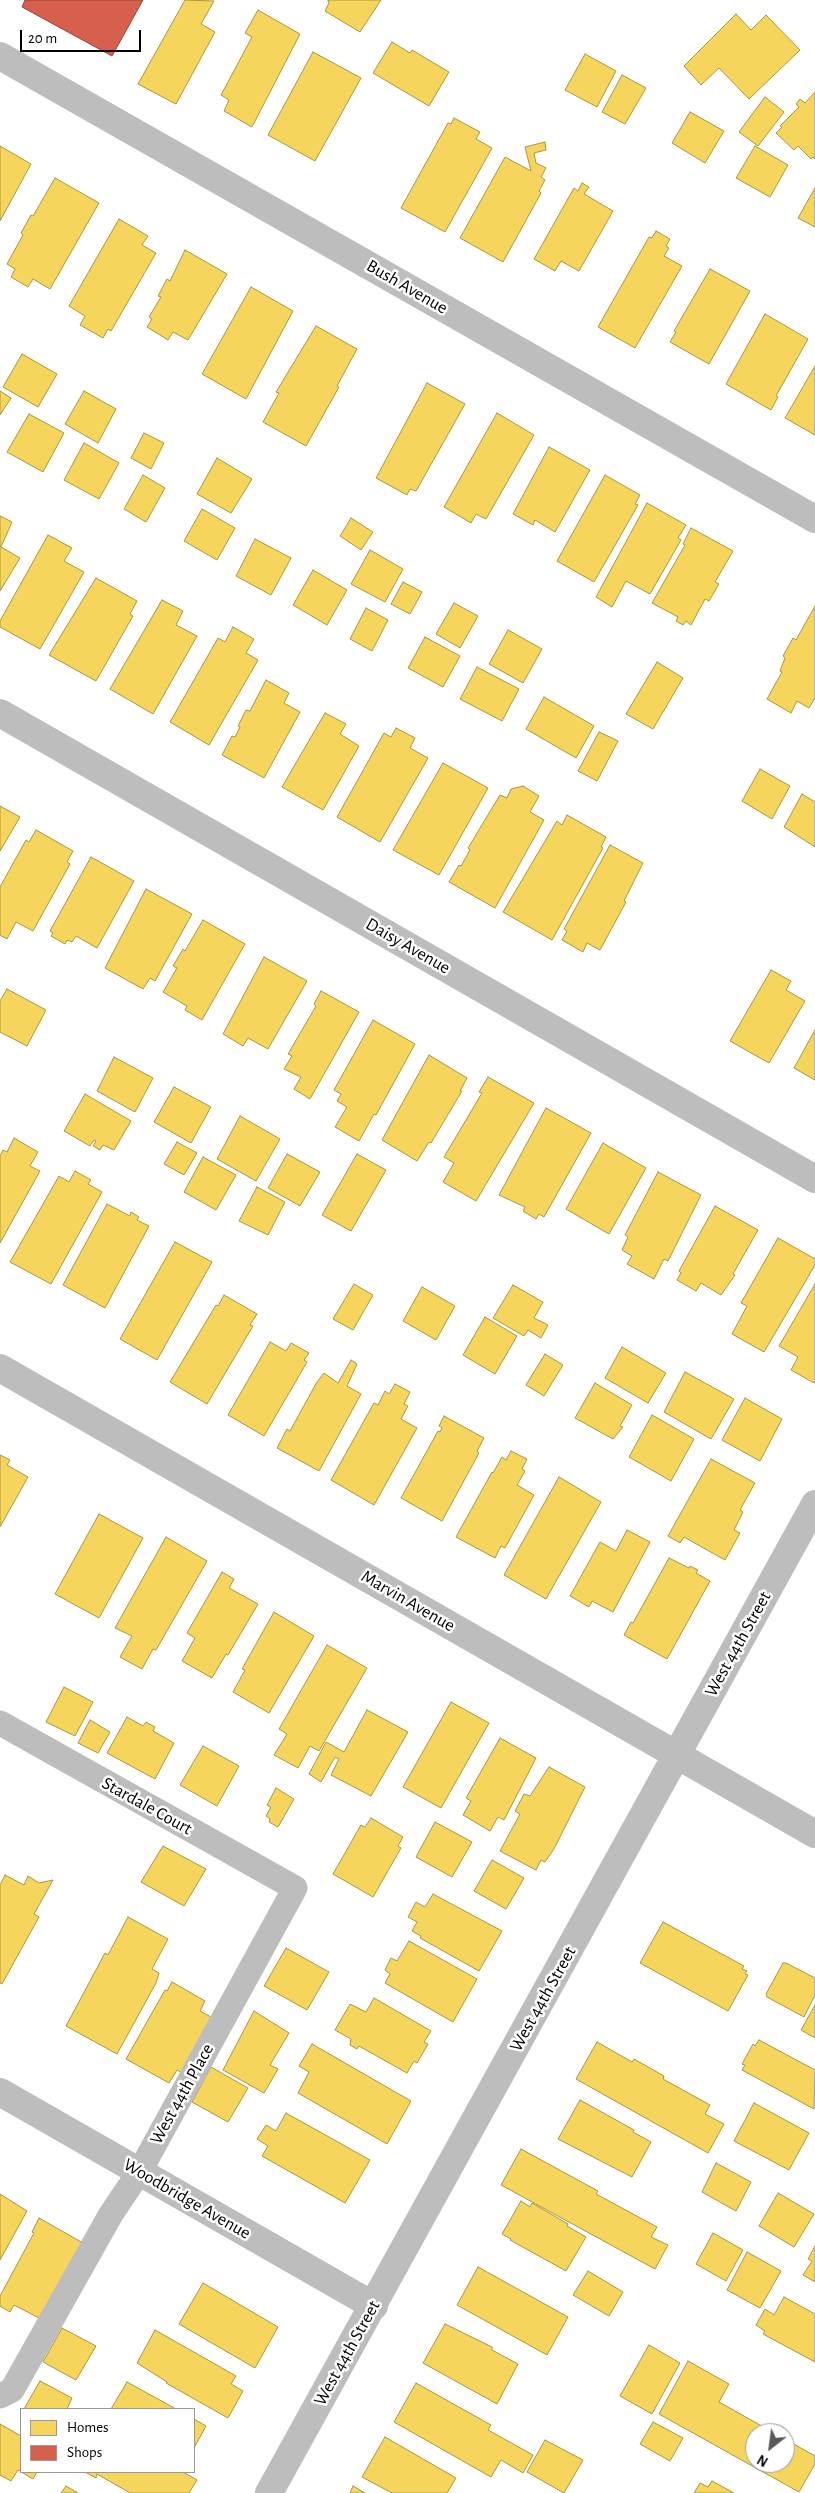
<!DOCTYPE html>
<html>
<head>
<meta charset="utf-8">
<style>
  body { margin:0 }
  #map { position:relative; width:815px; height:2493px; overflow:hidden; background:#fff; font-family:"Alegreya Sans",sans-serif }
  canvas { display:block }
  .legend { position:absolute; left:20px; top:2408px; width:175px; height:65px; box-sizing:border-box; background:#fff; border:1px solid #999; margin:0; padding:6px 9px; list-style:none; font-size:15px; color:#000 }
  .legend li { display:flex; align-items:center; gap:10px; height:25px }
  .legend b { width:25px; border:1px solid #999 }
  .north { position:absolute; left:745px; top:2423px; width:50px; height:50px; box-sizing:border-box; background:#fff; border:1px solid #999; border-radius:50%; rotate:210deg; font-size:14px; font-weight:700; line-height:20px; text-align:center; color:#000 }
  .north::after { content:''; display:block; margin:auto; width:18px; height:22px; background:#595959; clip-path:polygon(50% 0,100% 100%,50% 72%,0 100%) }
  .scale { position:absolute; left:20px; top:30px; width:121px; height:22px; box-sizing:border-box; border:2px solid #000; border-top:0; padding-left:6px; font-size:15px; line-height:18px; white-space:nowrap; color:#000; -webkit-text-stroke:4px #fff; paint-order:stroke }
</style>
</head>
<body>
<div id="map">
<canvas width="815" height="2493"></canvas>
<ul class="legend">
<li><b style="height:14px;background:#f6d55c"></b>Homes</li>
<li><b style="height:14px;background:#d6604d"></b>Shops</li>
</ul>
<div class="north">N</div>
<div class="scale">20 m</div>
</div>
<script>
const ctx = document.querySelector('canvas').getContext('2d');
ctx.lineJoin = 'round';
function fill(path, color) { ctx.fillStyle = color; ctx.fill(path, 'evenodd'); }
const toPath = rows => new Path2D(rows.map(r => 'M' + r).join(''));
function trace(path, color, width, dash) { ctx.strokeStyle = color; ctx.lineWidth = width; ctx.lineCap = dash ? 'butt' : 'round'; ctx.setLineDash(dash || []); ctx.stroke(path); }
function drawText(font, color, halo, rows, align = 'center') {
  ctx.font = font + ' "Alegreya Sans",sans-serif'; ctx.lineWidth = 5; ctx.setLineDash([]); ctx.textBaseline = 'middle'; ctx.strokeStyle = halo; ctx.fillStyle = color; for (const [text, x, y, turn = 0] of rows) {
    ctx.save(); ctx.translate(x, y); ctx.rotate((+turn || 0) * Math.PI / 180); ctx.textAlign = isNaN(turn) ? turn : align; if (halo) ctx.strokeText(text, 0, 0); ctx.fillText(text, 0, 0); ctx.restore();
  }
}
const homes = toPath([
  [185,0,214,1,201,24,215,32,176,104,138,84,185,0],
  [328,0,381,0,360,32,325,11,329,3,328,0],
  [258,10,300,34,252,127,224,111,229,100,221,95,252,37,245,33,258,10],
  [736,14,751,30,766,15,800,50,749,99,719,68,701,85,684,66,736,14],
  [392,42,410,53,412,50,449,72,429,106,373,73,392,42],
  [313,52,361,78,315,161,268,135,313,52],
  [585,54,616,71,597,107,565,90,585,54],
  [622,75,646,88,625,124,602,112,622,75],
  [815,92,815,159,813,157,811,159,798,146,794,150,776,133,782,127,780,126,799,107,796,104,800,99,805,103,815,92],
  [765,97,784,112,758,146,739,132,765,97],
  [690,112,724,131,705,163,672,143,690,112],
  [454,118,480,132,476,139,492,148,445,232,401,208,448,123,451,124,454,118],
  [545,142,546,150,534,153,536,163,546,168,541,177,545,180,539,191,541,193,503,262,460,238,505,157,531,171,525,147,545,142],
  [0,146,31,164,0,221,0,146],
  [755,146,788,165,770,197,736,178,755,146],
  [55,178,99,203,50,289,33,279,28,287,11,277,15,269,7,264,23,235,21,233,31,215,33,216,55,178],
  [582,183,589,187,584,194,613,211,579,271,561,261,555,271,534,259,574,188,578,191,582,183],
  [815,188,815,227,798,218,815,188],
  [119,219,148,236,142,245,156,253,111,331,108,329,103,338,80,325,85,316,69,306,119,219],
  [656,231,670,239,666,246,669,248,664,256,682,266,635,348,598,327,649,237,652,238,656,231],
  [185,250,227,274,188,340,173,332,168,340,147,327,152,319,149,317,161,297,158,296,167,279,170,281,185,250],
  [710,269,750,291,709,364,670,342,676,332,674,331,710,269],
  [251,287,293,311,246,399,202,374,251,287],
  [765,314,808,339,776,396,778,397,771,410,726,384,765,314],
  [316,326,357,349,337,386,339,387,306,446,263,422,279,393,276,392,316,326],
  [22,354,57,374,38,407,3,387,22,354],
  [815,366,815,435,785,418,815,366],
  [427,383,465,404,416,491,410,489,407,495,376,478,427,383],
  [0,391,11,398,0,415,0,391],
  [84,391,116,409,98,443,65,424,84,391],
  [497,413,534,435,486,519,476,514,471,523,444,507,497,413],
  [29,414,64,433,43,472,7,452,29,414],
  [144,433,164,443,151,469,131,458,144,433],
  [84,443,119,463,99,499,64,480,84,443],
  [549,447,590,470,555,532,535,520,533,525,513,514,549,447],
  [217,458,252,479,231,513,197,494,217,458],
  [143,475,165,488,146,522,124,509,143,475],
  [605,475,640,495,635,504,638,505,594,582,557,561,605,475],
  [647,503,686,525,678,538,681,540,650,594,626,581,612,607,596,597,647,503],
  [202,509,235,528,217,560,184,541,202,509],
  [0,516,12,522,1,547,20,558,0,591,0,516],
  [351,518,373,532,361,550,340,536,351,518],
  [691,528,733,551,715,582,719,584,709,601,705,599,691,625,686,621,683,625,676,621,678,617,652,603,685,545,683,544,691,528],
  [48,535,72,548,64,561,84,572,40,649,0,627,0,621,48,535],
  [255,539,291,558,271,595,236,576,255,539],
  [370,550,403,569,385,602,351,584,370,550],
  [313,570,347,590,327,625,293,605,313,570],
  [96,578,137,601,130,614,133,616,96,681,49,655,96,578],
  [403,582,422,592,410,614,391,604,403,582],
  [162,600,183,611,176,625,197,636,153,714,110,689,162,600],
  [454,603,478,616,460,648,436,634,454,603],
  [815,606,815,698,809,708,797,701,791,713,767,699,782,672,780,671,785,658,783,656,793,638,796,640,815,606],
  [366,608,388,620,372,651,350,639,366,608],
  [233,627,254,639,246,653,258,660,209,745,170,722,218,638,225,642,233,627],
  [508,630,542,649,523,683,489,664,508,630],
  [425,637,460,656,443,687,408,668,425,637],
  [657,662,683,678,653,729,626,714,657,662],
  [477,667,519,689,502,721,460,699,477,667],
  [266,680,289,693,284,703,300,712,264,778,222,755,232,736,235,737,240,727,238,726,246,710,250,711,266,680],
  [544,697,594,726,576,758,526,729,544,697],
  [325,713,346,724,340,734,359,746,323,810,282,787,325,713],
  [396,728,415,738,410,748,428,758,380,842,337,817,384,733,391,737,396,728],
  [599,732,618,741,597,781,578,771,599,732],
  [443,763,488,788,439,875,393,850,443,763],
  [760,769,790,786,772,819,742,801,760,769],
  [523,786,539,796,530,812,544,820,495,908,449,882,459,865,461,866,470,850,468,848,500,795,507,798,511,789,523,786],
  [802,794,815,802,815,847,784,827,802,794],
  [0,806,20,817,0,851,0,806],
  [567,815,606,837,601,847,603,848,552,940,503,912,557,821,562,825,567,815],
  [36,830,73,851,67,862,70,864,33,931,16,922,7,939,0,935,0,887,26,840,29,842,36,830],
  [610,845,643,863,624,901,626,902,600,950,587,943,583,952,562,940,567,931,564,929,610,845],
  [91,857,134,881,97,948,76,936,72,942,67,940,65,944,51,936,53,933,50,931,91,857],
  [146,889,192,914,155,981,150,978,143,989,105,968,146,889],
  [203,920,245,944,202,1020,185,1010,187,1006,163,992,177,968,173,966,183,949,185,951,203,920],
  [264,957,307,981,268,1049,248,1038,243,1046,223,1034,264,957],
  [771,970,791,981,786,990,805,1001,769,1063,730,1041,771,970],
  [7,989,46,1010,27,1046,0,1032,0,1001,7,989],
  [321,991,359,1012,310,1099,294,1089,301,1077,284,1069,292,1056,288,1054,316,1006,314,1004,321,991],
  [373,1020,415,1044,376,1115,374,1114,359,1141,335,1127,347,1107,337,1101,341,1094,334,1090,373,1020],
  [815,1030,815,1080,794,1068,815,1030],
  [429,1055,467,1078,460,1091,462,1091,431,1143,429,1142,417,1161,382,1140,429,1055],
  [114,1057,153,1078,135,1112,97,1091,114,1057],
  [488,1077,534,1103,476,1201,443,1182,454,1163,444,1157,482,1093,479,1092,488,1077],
  [174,1087,211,1107,191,1143,154,1122,174,1087],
  [85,1094,131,1121,114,1150,103,1145,100,1150,93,1146,96,1141,94,1140,90,1146,64,1131,85,1094],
  [546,1108,591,1133,544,1217,539,1214,536,1219,523,1211,525,1207,499,1195,546,1108],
  [240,1116,280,1139,256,1181,217,1159,240,1116],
  [14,1138,38,1152,30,1166,40,1171,0,1243,0,1156,3,1150,7,1152,14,1138],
  [177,1142,197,1153,184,1175,164,1164,177,1142],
  [603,1143,646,1168,609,1234,566,1209,603,1143],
  [287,1154,320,1172,300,1206,268,1188,287,1154],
  [357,1154,386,1170,351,1231,322,1215,357,1154],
  [203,1157,236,1175,216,1210,184,1192,203,1157],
  [75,1171,91,1180,88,1184,102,1192,51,1284,10,1262,59,1176,69,1182,75,1171],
  [658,1172,701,1195,668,1261,664,1259,654,1279,627,1264,632,1256,622,1250,628,1237,625,1235,658,1172],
  [257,1187,285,1202,268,1235,239,1221,257,1187],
  [107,1204,130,1216,131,1212,139,1217,137,1220,149,1226,105,1308,63,1285,107,1204],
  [715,1206,758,1230,733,1274,735,1275,721,1295,701,1283,696,1291,677,1280,681,1273,679,1271,715,1206],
  [778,1238,815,1259,815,1265,764,1352,732,1334,747,1306,741,1303,778,1238],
  [175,1242,212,1262,157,1360,120,1339,175,1242],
  [354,1284,373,1295,353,1330,333,1319,354,1284],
  [815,1284,815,1382,814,1383,791,1370,798,1357,779,1346,815,1284],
  [513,1285,543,1302,534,1318,548,1325,541,1338,528,1330,524,1336,493,1318,513,1285],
  [422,1287,455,1306,436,1340,403,1321,422,1287],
  [224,1295,257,1314,250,1325,253,1326,207,1404,170,1382,216,1305,218,1306,224,1295],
  [485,1317,517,1336,495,1374,463,1355,485,1317],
  [270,1342,286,1351,291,1343,309,1353,304,1360,307,1362,264,1436,228,1415,270,1342],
  [622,1347,666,1373,648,1403,605,1378,622,1347],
  [545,1354,563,1365,544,1396,526,1385,545,1354],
  [351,1360,357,1364,347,1386,361,1394,319,1471,277,1448,287,1429,290,1431,317,1382,324,1373,338,1383,351,1360],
  [685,1372,734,1399,711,1439,664,1412,685,1372],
  [595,1383,632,1405,620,1426,623,1427,613,1439,575,1418,595,1383],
  [395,1384,410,1392,404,1404,408,1406,401,1419,417,1428,374,1505,331,1480,374,1403,378,1405,385,1391,389,1394,395,1384],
  [745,1398,782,1419,760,1461,722,1440,745,1398],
  [652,1415,694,1439,671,1481,629,1457,652,1415],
  [444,1416,484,1438,477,1451,479,1453,442,1521,401,1498,438,1431,440,1432,442,1428,439,1426,444,1416],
  [511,1451,527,1459,522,1469,525,1471,517,1485,534,1495,505,1548,501,1546,495,1558,456,1537,492,1472,493,1473,502,1457,506,1460,511,1451],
  [0,1455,10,1460,7,1465,28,1477,0,1527,0,1455],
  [711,1459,755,1483,740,1510,743,1512,734,1530,740,1533,725,1560,684,1537,680,1543,668,1536,711,1459],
  [559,1477,601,1502,546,1599,504,1575,559,1477],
  [99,1514,143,1538,99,1618,55,1594,99,1514],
  [627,1530,650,1542,613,1612,592,1601,589,1607,570,1596,600,1542,616,1551,627,1530],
  [166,1537,207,1561,156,1650,153,1649,142,1669,120,1657,132,1636,115,1628,166,1537],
  [669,1558,689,1568,690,1566,698,1570,696,1573,710,1581,667,1659,624,1635,631,1622,633,1623,669,1558],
  [222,1572,234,1579,229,1588,258,1604,228,1655,226,1654,212,1678,182,1661,195,1638,187,1633,222,1572],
  [274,1612,314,1636,269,1713,233,1692,245,1670,242,1669,274,1612],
  [327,1645,367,1668,319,1751,310,1746,298,1768,274,1755,287,1734,279,1729,327,1645],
  [64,1687,93,1702,75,1736,46,1722,64,1687],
  [451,1702,489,1723,441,1808,403,1787,451,1702],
  [367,1710,408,1732,371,1796,331,1775,339,1759,335,1757,321,1782,309,1774,326,1742,344,1752,367,1710],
  [127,1717,143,1726,146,1722,155,1727,153,1731,174,1743,155,1779,107,1753,127,1717],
  [90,1720,110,1732,98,1753,78,1743,90,1720],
  [500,1738,536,1758,504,1820,498,1817,490,1831,463,1815,471,1801,466,1798,500,1738],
  [203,1746,239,1766,217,1806,180,1785,203,1746],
  [549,1767,585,1787,554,1849,545,1862,541,1860,536,1870,500,1851,520,1814,515,1811,524,1794,530,1796,549,1767],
  [276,1788,294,1799,278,1827,269,1822,270,1819,266,1816,271,1807,267,1805,276,1788],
  [371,1818,403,1837,398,1846,401,1848,373,1897,333,1874,361,1825,365,1827,371,1818],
  [435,1822,472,1842,452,1877,416,1857,435,1822],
  [163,1846,206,1869,184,1906,141,1882,163,1846],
  [492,1860,524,1878,506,1909,474,1891,492,1860],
  [5,1875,24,1885,28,1876,39,1883,53,1880,34,1914,39,1917,2,1984,0,1983,0,1885,5,1875],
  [433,1894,502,1931,479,1971,420,1938,421,1936,412,1931,417,1922,408,1917,416,1902,425,1907,433,1894],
  [128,1917,168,1939,152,1969,159,1973,156,1983,117,2054,66,2026,105,1953,108,1955,128,1917],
  [663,1922,744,1966,742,1969,747,1971,745,1974,748,1975,728,2011,640,1963,663,1922],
  [409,1941,477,1979,453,2022,385,1983,390,1974,385,1970,391,1958,397,1961,409,1941],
  [286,1948,329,1972,307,2010,264,1986,286,1948],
  [783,1963,786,1963,815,1978,815,1995,804,2017,767,1997,766,1994,783,1963],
  [172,1982,205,2001,200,2011,213,2018,182,2073,177,2070,169,2083,126,2059,165,1990,167,1991,172,1982],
  [374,1998,431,2031,424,2042,428,2044,417,2063,414,2061,407,2073,359,2046,357,2049,350,2045,351,2039,335,2030,350,2004,366,2012,374,1998],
  [815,2005,815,2038,801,2030,815,2005],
  [254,2011,289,2033,270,2065,278,2069,264,2093,223,2070,254,2011],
  [759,2040,815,2070,814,2109,742,2070,745,2065,742,2064,753,2044,755,2046,759,2040],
  [597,2042,632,2062,634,2059,664,2076,663,2079,710,2105,705,2114,724,2124,708,2153,576,2079,597,2042],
  [312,2044,411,2101,387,2144,298,2093,309,2072,299,2066,312,2044],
  [211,2067,248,2088,228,2122,192,2102,211,2067],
  [580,2100,634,2130,633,2132,651,2142,632,2177,558,2139,580,2100],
  [754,2103,809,2133,789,2170,734,2141,754,2103],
  [286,2113,370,2160,345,2203,262,2156,268,2146,257,2139,266,2125,276,2131,286,2113],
  [521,2149,598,2191,596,2194,657,2227,651,2237,668,2245,655,2269,501,2185,521,2149],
  [716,2163,751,2182,736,2211,702,2192,716,2163],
  [778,2193,814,2214,794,2247,759,2226,778,2193],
  [0,2194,27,2211,0,2260,0,2194],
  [521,2201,530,2207,532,2203,568,2224,567,2226,586,2237,566,2271,510,2240,511,2239,502,2234,521,2201],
  [39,2218,83,2243,43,2320,14,2305,10,2312,0,2306,0,2296,34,2233,32,2232,39,2218],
  [713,2233,743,2250,726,2281,696,2264,713,2233],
  [815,2246,815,2282,803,2275,812,2261,808,2259,815,2246],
  [747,2252,781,2271,760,2308,727,2290,747,2252],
  [478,2267,568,2317,547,2355,457,2305,478,2267],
  [588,2271,623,2292,609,2316,573,2295,588,2271],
  [203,2283,278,2327,255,2368,179,2324,203,2283],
  [784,2297,815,2314,815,2362,763,2334,765,2331,756,2325,765,2309,774,2315,784,2297],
  [445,2324,492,2347,492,2350,518,2364,497,2404,423,2363,445,2324],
  [62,2328,96,2346,76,2380,43,2362,62,2328],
  [155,2330,236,2376,231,2384,243,2391,228,2418,166,2383,167,2382,137,2363,155,2330],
  [649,2345,680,2363,652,2414,620,2396,649,2345],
  [688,2361,729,2384,719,2402,774,2433,755,2433,755,2463,785,2463,785,2439,815,2456,815,2464,799,2492,659,2414,688,2361],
  [40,2381,72,2398,67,2409,24,2409,40,2381],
  [127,2382,176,2409,111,2409,127,2382],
  [416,2383,491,2425,488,2430,533,2455,523,2473,501,2460,491,2477,394,2422,416,2383],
  [194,2419,206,2426,194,2448,194,2419],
  [653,2422,683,2438,670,2461,640,2444,653,2422],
  [0,2424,21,2436,21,2472,37,2472,33,2479,18,2470,11,2481,0,2475,0,2424],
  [385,2437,456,2478,447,2493,392,2493,362,2477,385,2437],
  [545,2440,583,2460,564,2493,527,2472,545,2440],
  [85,2472,183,2472,197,2480,189,2493,130,2493,97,2474,96,2478,85,2472],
  [712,2481,734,2493,694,2493,700,2483,708,2487,712,2481],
  [66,2486,78,2493,61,2493,66,2486],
  [353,2486,365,2493,350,2493,353,2486]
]);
fill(homes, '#f6d55c');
trace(homes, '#ac9540', 1);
const shops = toPath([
  [25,0,143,0,112,56,22,7,25,0]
]);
fill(shops, '#d6604d');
trace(shops, '#964336', 1);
trace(toPath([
  [0,1723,295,1888,140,2171,111,2214,12,2390,0,2396]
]), '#bdbdbd', 25);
trace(toPath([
  [0,56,815,519],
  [0,713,815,1179],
  [0,1368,815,1834],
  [0,2092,374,2306],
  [269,2493,815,1504]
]), '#bdbdbd', 28);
drawText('18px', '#000', '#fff', [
  ["Bush Avenue",407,287,30],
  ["Daisy Avenue",408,946,30],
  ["Marvin Avenue",408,1601,30],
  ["West 44th Street",738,1644,-61],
  ["Stardale Court",147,1806,29],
  ["West 44th Street",543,1999,-61],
  ["West 44th Place",182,2094,-61],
  ["Woodbridge Avenue",187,2199,30],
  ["West 44th Street",347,2353,-61]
]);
</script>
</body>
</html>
